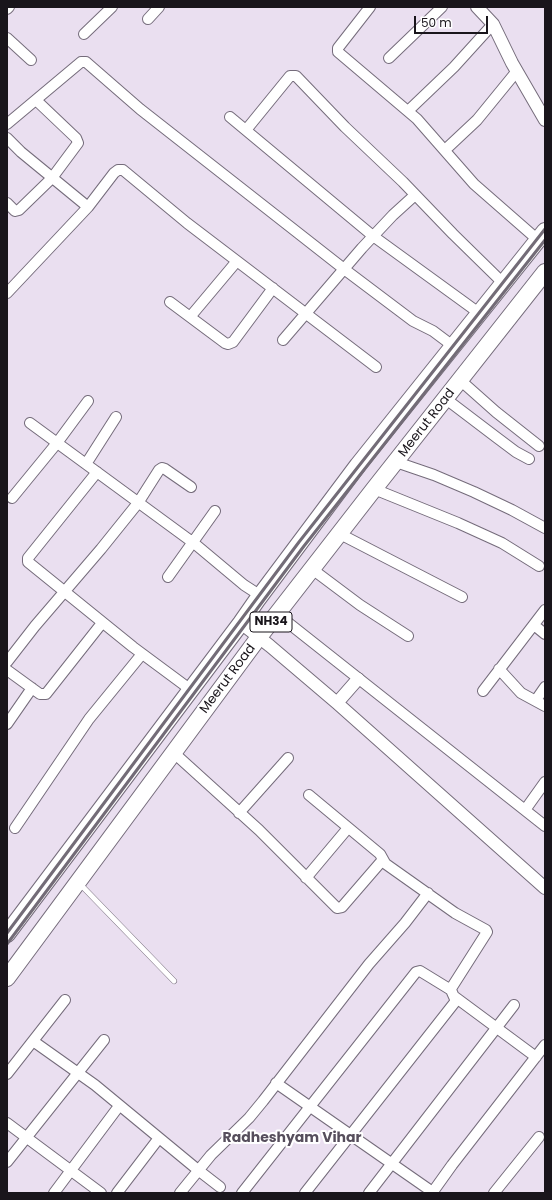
<!DOCTYPE html>
<html>
<head>
<meta charset="utf-8">
<style>
  body { margin:0 }
  #map { position:relative; width:552px; height:1200px; overflow:hidden; background:#eadff0; font-family:Poppins,sans-serif }
  canvas { display:block }
  .frame { position:absolute; inset:0; border:8px solid #19151b; pointer-events:none }
  .scale { position:absolute; left:414px; top:16px; width:74px; height:18px; box-sizing:border-box; border:2px solid #19151b; border-top:0; padding-left:5px; font-size:12px; line-height:14px; white-space:nowrap; color:#19151b; -webkit-text-stroke:3px #fff; paint-order:stroke }
</style>
</head>
<body>
<div id="map">
<canvas width="552" height="1200"></canvas>
<div class="frame"></div>
<div class="scale">50 m</div>
</div>
<script>
const ctx = document.querySelector('canvas').getContext('2d');
ctx.lineJoin = 'round';
const toPath = rows => new Path2D(rows.map(r => 'M' + r).join(''));
function trace(path, color, width, dash) { ctx.strokeStyle = color; ctx.lineWidth = width; ctx.lineCap = dash ? 'butt' : 'round'; ctx.setLineDash(dash || []); ctx.stroke(path); }
function drawText(font, color, halo, rows, align = 'center') {
  ctx.font = font + ' Poppins,sans-serif'; ctx.lineWidth = 4; ctx.setLineDash([]); ctx.textBaseline = 'middle'; ctx.strokeStyle = halo; ctx.fillStyle = color; for (const [text, x, y, turn = 0] of rows) {
    ctx.save(); ctx.translate(x, y); ctx.rotate((+turn || 0) * Math.PI / 180); ctx.textAlign = isNaN(turn) ? turn : align; if (halo) ctx.strokeText(text, 0, 0); ctx.fillText(text, 0, 0); ctx.restore();
  }
}
const service = toPath([
  [79,883,174,981]
]);
const minor = toPath([
  [370,7,338,48,338,52,417,119,474,184,538,240],
  [7,9,9,7],
  [148,19,159,7],
  [84,34,112,7],
  [7,38,31,60],
  [389,58,442,7],
  [408,111,454,67,493,24],
  [230,117,373,236,479,313],
  [7,124,81,62,86,62,140,109,344,269,413,321,433,331,453,346],
  [246,130,290,76,296,76,345,127,403,182,453,234,503,283],
  [7,138,21,152,88,207],
  [445,150,477,120,517,71],
  [7,203,15,211,19,210,52,178,78,143,76,138,36,100],
  [7,293,88,207,114,173,118,170,123,170,187,223,376,367],
  [170,302,225,343,228,344,233,342,273,288],
  [190,317,237,261],
  [283,340,362,248,393,215,415,195],
  [460,380,496,412,539,446],
  [446,399,496,437,516,452,529,459],
  [30,423,195,544,244,585,261,596],
  [396,462,434,475,474,492,512,510,545,528],
  [86,464,116,417],
  [97,472,28,558,28,562,133,647,191,690],
  [374,489,458,523,502,543,539,566],
  [12,498,57,443,88,401],
  [340,534,462,597],
  [312,569,360,605,408,636],
  [168,577,215,511],
  [277,614,545,826],
  [534,625,545,634],
  [7,662,35,626,101,549,138,503,159,470,162,468,165,469,191,487],
  [499,669,521,693,545,706],
  [7,670,40,694,46,694,102,623],
  [483,691,545,610],
  [536,700,545,687],
  [7,724,32,688],
  [174,753,259,830,337,908,342,907,380,863,383,862,455,913,486,930,487,932,452,987,451,990,455,999,455,1002,305,1193],
  [309,795,380,854,385,863],
  [525,810,545,782],
  [239,813,288,758],
  [15,828,89,719,142,654],
  [306,878,348,828],
  [455,997,536,1057],
  [33,1041,95,1085,198,1170,220,1187],
  [7,1074,65,1000],
  [276,1083,434,1193],
  [7,1123,101,1193],
  [7,1162,104,1040],
  [54,1193,119,1106],
  [117,1193,159,1138],
  [180,1193,211,1155,249,1118,263,1101,369,964,405,923,428,893],
  [242,1193,416,972,420,971,451,990],
  [369,1193,514,1005],
  [432,1193,452,1165,545,1045],
  [494,1193,539,1137]
]);
const tertiary = toPath([
  [477,7,493,24,512,63,545,120],
  [241,623,270,646,337,703,545,888],
  [337,703,358,679]
]);
const trunk = toPath([
  [7,934,241,623,257,600,358,465,545,231],
  [7,978,259,637,374,489,545,272]
]);
trace(service, '#756c7b', 6);
trace(minor, '#756c7b', 12);
trace(tertiary, '#756c7b', 14);
trace(trunk, '#756c7b', 18);
trace(service, '#fff', 5);
trace(minor, '#fff', 10);
trace(tertiary, '#fff', 12);
trace(trunk, '#fff', 16);
trace(toPath([
  [7,933,299,542,545,229],
  [7,944,304,546,545,240]
]), '#736c77', 3);
for (const [x, y, w] of [
  [271,622,42]
]) { const box = new Path2D(); box.roundRect(x - w / 2, y - 10, w, 20, 3); ctx.fillStyle = '#fff'; ctx.fill(box); trace(box, '#19151b', 1); }
drawText('bold 12px', '#19151b', null, [
  ["NH34",271,622]
]);
drawText('13px', '#19151b', '#fff', [
  ["Meerut Road",427,423,-52],
  ["Meerut Road",228,679,-53]
]);
drawText('bold 14px', '#564e5c', '#fff', [
  ["Radheshyam Vihar",292,1138]
]);
</script>
</body>
</html>
